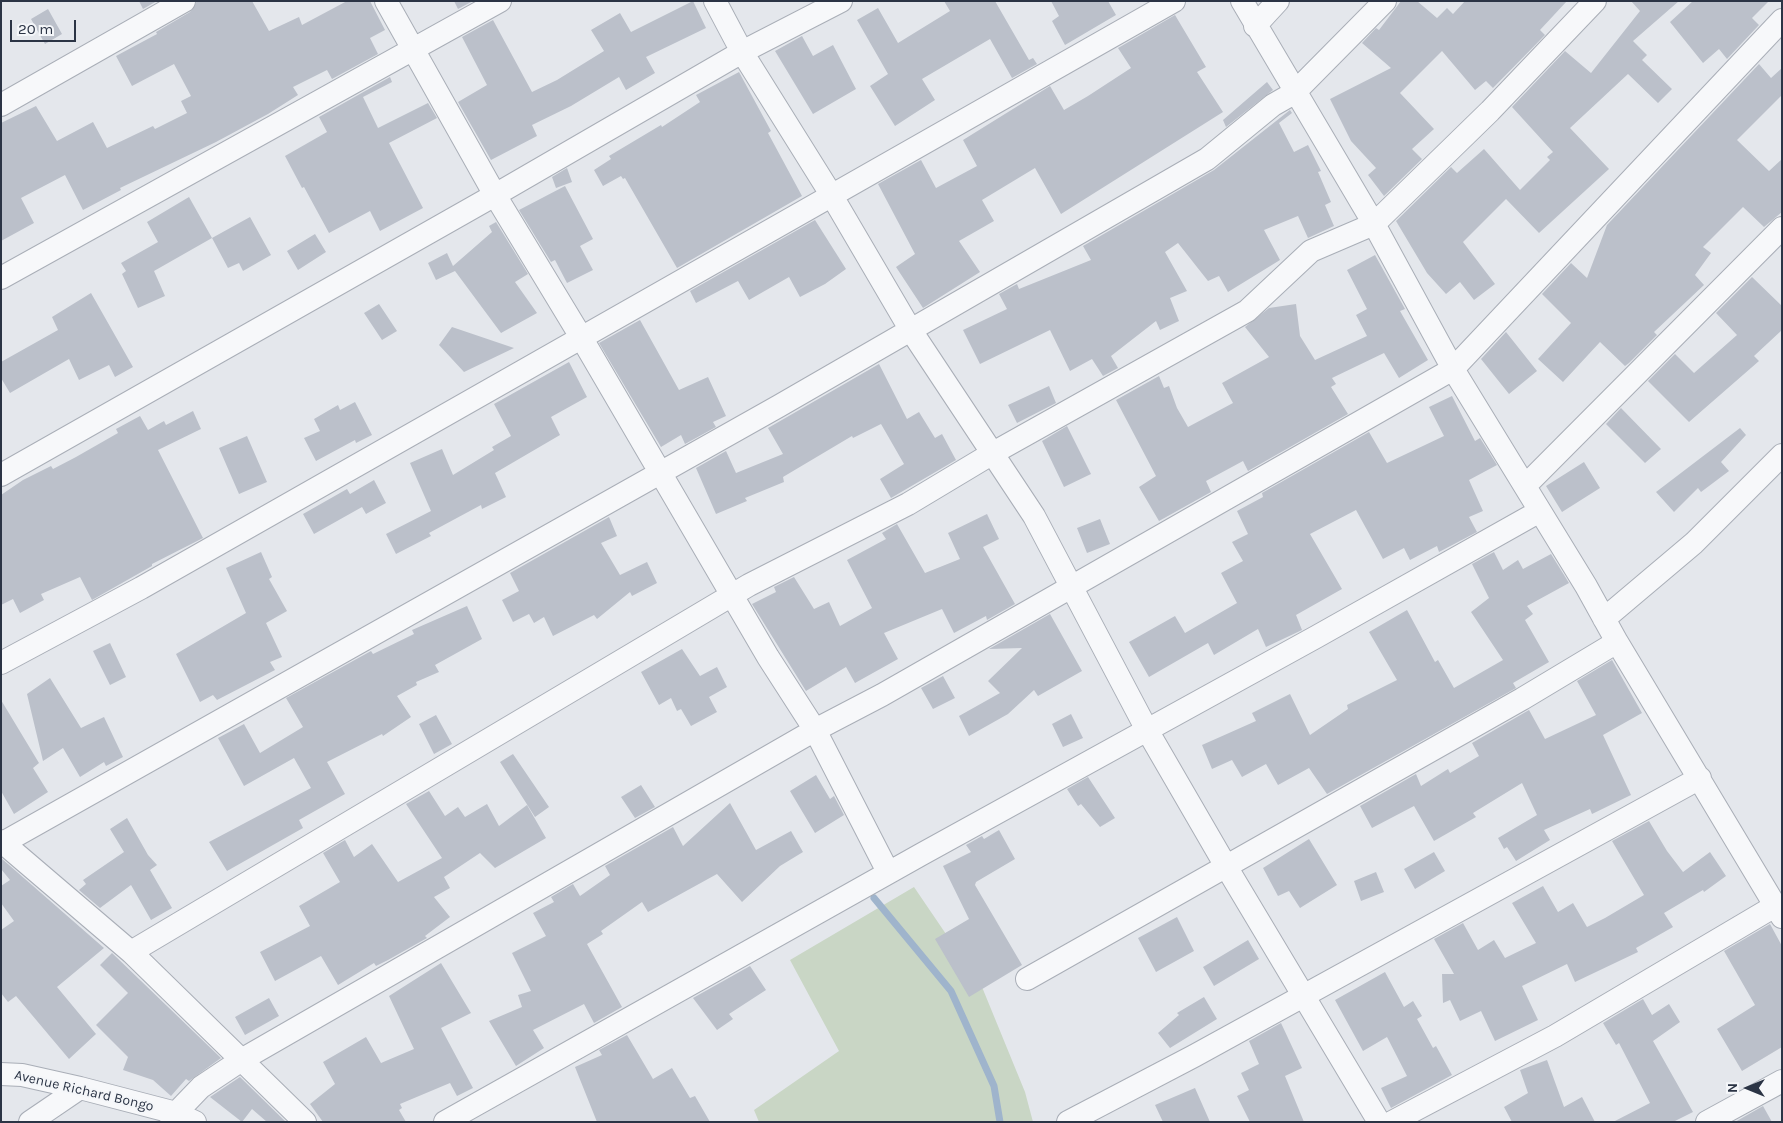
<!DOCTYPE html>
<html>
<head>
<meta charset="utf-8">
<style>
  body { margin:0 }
  #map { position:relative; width:1783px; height:1123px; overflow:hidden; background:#e4e7ec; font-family:Karla,sans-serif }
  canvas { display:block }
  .frame { position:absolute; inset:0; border:2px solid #2b3445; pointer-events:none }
  .north { position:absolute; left:1723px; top:1063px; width:50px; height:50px; -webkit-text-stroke:4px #f4f6f9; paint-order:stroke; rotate:270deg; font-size:14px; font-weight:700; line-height:20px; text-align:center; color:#2b3445 }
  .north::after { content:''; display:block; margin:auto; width:18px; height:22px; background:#2b3445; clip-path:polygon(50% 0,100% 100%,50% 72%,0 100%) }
  .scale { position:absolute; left:10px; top:20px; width:66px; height:22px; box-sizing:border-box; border:2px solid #2b3445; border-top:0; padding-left:6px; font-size:15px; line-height:18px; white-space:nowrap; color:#2b3445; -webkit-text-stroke:4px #f4f6f9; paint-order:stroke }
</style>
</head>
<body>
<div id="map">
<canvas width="1783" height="1123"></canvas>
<div class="frame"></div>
<div class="north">N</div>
<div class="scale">20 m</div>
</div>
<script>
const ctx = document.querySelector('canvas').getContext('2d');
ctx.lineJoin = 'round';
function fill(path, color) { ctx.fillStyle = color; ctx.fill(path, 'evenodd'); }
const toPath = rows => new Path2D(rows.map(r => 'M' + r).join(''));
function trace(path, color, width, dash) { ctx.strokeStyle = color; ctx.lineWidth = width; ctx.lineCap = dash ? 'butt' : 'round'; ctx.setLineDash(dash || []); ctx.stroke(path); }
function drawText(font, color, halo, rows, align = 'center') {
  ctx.font = font + ' Karla,sans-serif'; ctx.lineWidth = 4; ctx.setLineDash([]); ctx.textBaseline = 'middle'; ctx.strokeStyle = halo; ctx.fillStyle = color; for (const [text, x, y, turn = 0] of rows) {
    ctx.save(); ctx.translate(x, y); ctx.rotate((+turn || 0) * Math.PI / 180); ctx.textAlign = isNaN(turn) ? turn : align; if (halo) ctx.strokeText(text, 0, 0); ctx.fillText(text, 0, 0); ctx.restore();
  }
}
fill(toPath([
  [914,887,982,987,1025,1092,1033,1122,759,1122,754,1110,839,1051,790,960]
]), '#c9d6c5');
trace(toPath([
  [874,898,951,991,994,1086,1000,1122]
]), '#9fb4cc', 7);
fill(toPath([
  [139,1,157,1,143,9],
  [197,1,252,1,269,31,299,17,302,25,347,1,370,1,385,30,370,38,378,54,332,79,327,70,293,87,298,95,268,114,216,142,120,188,121,190,83,210,65,175,21,198,34,223,1,241,1,123,36,106,57,141,93,122,107,148,153,126,155,129,187,113,181,101,191,96,174,64,132,86,116,56,157,34,156,32,190,12],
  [454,1,473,1,458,9],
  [693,1,706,28,646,57,655,73,626,90,619,77,571,106,532,125,537,136,491,160,458,102,487,85,462,37,493,20,532,92,557,80,604,51,591,30,620,13,631,32],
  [944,1,995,1,1029,60,1033,58,1037,64,1012,78,990,39,922,79,935,100,895,126,870,86,888,74,857,20,878,8,898,43,950,11],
  [1051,1,1108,1,1116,15,1065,45,1052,21,1059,16],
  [1401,1,1417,1,1437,18,1447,8,1453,14,1465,1,1567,1,1540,30,1545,35,1493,88,1486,81,1475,90,1442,51,1400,93,1434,129,1412,149,1422,159,1384,196,1368,175,1376,168,1351,141,1330,99,1391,68,1362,43,1376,28,1379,30],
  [1631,1,1679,1,1633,41,1647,55,1642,60,1672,89,1658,103,1628,74,1570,128,1609,169,1539,233,1506,199,1463,242,1495,284,1474,300,1460,282,1446,294,1427,273,1396,221,1451,167,1457,173,1484,149,1520,190,1550,160,1547,157,1553,152,1512,107,1565,51,1591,73,1640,11],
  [1693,1,1769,1,1752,18,1759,25,1727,59,1719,49,1703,63,1670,22],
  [48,9,62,34,45,44,31,19],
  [1175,15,1206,67,1197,72,1223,112,1061,214,1035,168,982,200,994,221,959,241,980,272,923,308,896,267,915,254,878,184,921,160,936,188,977,166,963,140,1050,86,1064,110,1088,96,1131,68,1118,48],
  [802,36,813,56,833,45,856,89,813,114,775,51],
  [1759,64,1771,78,1782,68,1782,95,1737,140,1769,171,1782,159,1782,212,1764,227,1743,207,1703,247,1711,253,1695,275,1704,285,1654,332,1657,335,1629,363,1625,366,1600,342,1563,382,1538,359,1571,323,1542,294,1571,263,1587,278,1607,225],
  [739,72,771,131,768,133,802,196,677,268,625,178,623,179,621,176,603,186,594,170,611,159,609,156,661,125,662,127,700,102,696,95],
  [390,77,392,82,363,97,378,128,428,103,437,118,389,143,423,208,380,231,370,211,329,233,304,187,302,188,285,156,327,132,319,117],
  [1267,82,1273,90,1226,127,1223,120],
  [1290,110,1292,113,1279,123,1294,152,1308,145,1321,171,1318,172,1331,202,1325,205,1334,226,1308,238,1298,216,1264,230,1280,260,1228,292,1219,276,1208,281,1178,243,1165,252,1187,291,1170,298,1179,321,1160,330,1156,321,1111,356,1118,368,1103,376,1092,359,1070,371,1050,330,980,364,963,330,1007,309,999,294,1017,284,1019,289,1091,260,1083,246,1214,170],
  [567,168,572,182,556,188,552,177],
  [565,186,593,239,580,246,593,270,567,283,555,260,551,262,519,210],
  [189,197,212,238,154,271,165,296,138,308,122,274,126,271,121,263,158,242,147,222],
  [250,217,271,255,243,271,239,263,228,268,212,238],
  [815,220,846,269,825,284,800,297,789,277,749,300,738,281,696,303,690,291],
  [496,222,528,274,515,282,537,313,501,333,455,271,436,280,428,263,447,253,453,266,492,232,489,226],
  [315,234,326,252,298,270,287,251],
  [1375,255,1405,309,1400,311,1428,360,1399,378,1384,353,1332,378,1336,384,1331,387,1348,414,1248,471,1243,461,1206,481,1211,492,1159,521,1139,487,1156,476,1116,400,1159,376,1164,388,1169,386,1177,408,1188,427,1233,403,1222,383,1269,357,1245,327,1269,308,1296,304,1300,336,1315,360,1367,336,1356,315,1367,309,1347,270],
  [1752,277,1782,306,1782,330,1754,356,1759,361,1689,422,1648,381,1675,354,1694,373,1737,335,1716,313],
  [91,293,133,367,115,377,109,365,79,380,69,359,10,393,1,378,1,362,58,330,52,317],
  [379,304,397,331,382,340,364,313],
  [640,320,679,390,708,377,726,416,713,422,716,427,685,444,681,435,661,447,599,343],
  [452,327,514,348,464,372,439,345],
  [1506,332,1537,371,1509,394,1481,359],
  [569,362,587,397,551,417,560,435,495,473,506,497,482,509,481,505,429,533,431,536,396,554,386,534,431,511,410,463,442,449,453,475,494,450,492,447,511,436,494,404],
  [879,364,907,419,919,412,935,438,942,434,956,460,891,498,880,479,904,464,881,424,853,438,852,436,783,477,784,482,745,498,747,501,716,514,696,468,726,451,736,473,783,454,768,428],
  [1049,386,1056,403,1017,423,1008,405],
  [1452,396,1475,441,1480,438,1497,465,1469,480,1483,511,1469,517,1477,532,1439,552,1437,546,1410,560,1404,548,1383,559,1356,510,1310,534,1342,589,1296,615,1302,630,1266,647,1258,629,1214,655,1208,643,1149,677,1129,642,1175,616,1185,633,1237,603,1221,573,1243,561,1232,542,1248,534,1237,511,1263,497,1262,493,1369,432,1387,463,1444,436,1429,407],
  [355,402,372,435,356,443,355,440,316,461,304,438,320,431,314,419,338,405,340,410],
  [1621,408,1661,449,1645,463,1606,424],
  [193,411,201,429,158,450,203,538,152,564,152,566,92,600,80,577,41,594,44,600,20,613,13,599,1,605,1,495,23,480,51,466,53,469,76,457,118,433,116,429,140,416,148,430,164,421,166,425],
  [1067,426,1091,474,1064,487,1042,441],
  [1740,428,1746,435,1721,462,1729,471,1701,492,1698,488,1674,512,1656,492],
  [247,436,267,482,239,494,219,448],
  [1584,462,1600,488,1562,512,1546,486],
  [374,480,386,503,366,514,362,507,314,534,303,514,347,489,350,494],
  [987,514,999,539,983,547,1015,604,987,620,986,616,954,633,942,609,884,633,898,659,855,683,846,667,806,691,752,604,776,592,774,587,794,577,814,609,829,602,840,626,872,608,847,560,886,539,882,533,897,524,925,573,960,559,948,533],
  [609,517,617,536,601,543,620,575,647,562,657,583,632,596,630,592,597,619,594,615,553,636,544,617,534,623,529,614,513,622,502,600,519,591,510,573],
  [1100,519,1110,544,1087,553,1077,528],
  [261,552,272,577,269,579,287,611,266,623,282,657,270,662,275,670,217,700,213,695,200,702,176,654,246,613,226,568],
  [1494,552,1503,570,1518,560,1523,569,1551,554,1569,583,1527,606,1533,614,1525,620,1549,662,1513,683,1516,688,1327,794,1309,768,1278,785,1266,764,1242,777,1232,760,1212,769,1202,745,1256,721,1252,713,1290,694,1310,735,1348,709,1347,705,1397,680,1369,632,1407,610,1435,662,1438,660,1454,688,1503,660,1471,612,1489,598,1472,564],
  [467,606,482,639,435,665,439,672,416,682,417,685,397,696,411,717,383,736,382,734,327,762,345,794,299,820,303,828,227,871,209,842,311,788,294,758,244,786,218,738,244,724,260,753,303,727,286,698,371,651,373,654,414,634,412,630],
  [1050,614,1082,671,1038,696,1034,690,1008,714,969,736,959,716,1000,693,988,681,1022,648,989,649],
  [110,643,126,677,110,685,93,651],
  [682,649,700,676,717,667,727,687,709,697,717,712,691,726,681,709,677,711,671,698,659,705,641,672],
  [1612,660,1642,713,1603,735,1631,795,1592,814,1590,809,1544,830,1550,840,1516,861,1507,847,1504,849,1498,838,1537,815,1522,783,1473,813,1476,817,1434,841,1414,806,1372,828,1360,806,1416,774,1421,786,1448,769,1450,773,1479,756,1472,743,1529,710,1545,739,1596,715,1577,681],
  [943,676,955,698,933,709,921,688],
  [50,678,81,728,104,717,123,757,106,766,104,762,80,777,63,748,43,761,27,694],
  [1,700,39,763,33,768,48,792,14,814,1,791],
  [1071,714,1083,738,1063,747,1052,724],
  [436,715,452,744,434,754,419,724],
  [513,754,549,807,535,817,500,762],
  [816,775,830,799,834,796,844,815,815,833,790,791],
  [1088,777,1115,818,1100,827,1081,804,1078,806,1067,789],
  [641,785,655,807,635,818,621,797],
  [429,791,445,816,458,807,465,817,487,804,499,826,527,805,546,838,495,868,480,853,444,877,450,888,434,897,450,917,425,936,427,938,388,960,376,966,374,963,338,985,321,956,275,981,260,952,310,926,299,906,340,882,323,853,345,840,354,857,372,844,398,882,442,858,406,804],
  [730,803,756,850,791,831,803,852,780,866,742,902,717,874,648,912,642,902,601,931,603,934,587,944,622,1007,594,1023,584,1004,533,1030,544,1048,516,1066,489,1021,522,1007,518,995,531,991,512,953,546,936,533,913,554,902,551,897,573,884,580,896,610,875,605,866,673,827,683,846],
  [127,818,148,855,157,865,150,870,172,908,151,920,131,885,100,908,79,890,86,884,83,880,124,852,110,829],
  [1649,821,1667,851,1683,872,1710,852,1726,876,1704,892,1703,890,1664,913,1673,927,1636,948,1638,952,1575,982,1567,964,1522,986,1538,1020,1495,1041,1481,1011,1460,1021,1450,1000,1443,1003,1442,974,1454,974,1434,939,1463,923,1478,950,1494,940,1505,958,1536,943,1512,903,1543,886,1558,912,1573,903,1587,927,1605,918,1644,895,1612,841],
  [999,830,1015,859,976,882,975,885,1022,965,969,997,935,939,969,919,943,866,971,852,966,845,982,836,984,839],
  [1309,839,1337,885,1300,908,1289,891,1278,896,1263,868],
  [1434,852,1445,871,1415,889,1404,869],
  [1,858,104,948,57,987,96,1034,69,1059,16,996,8,1002,1,993,1,930,14,921,1,903,1,886,10,880,1,869],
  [1376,872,1384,892,1361,901,1354,881],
  [1177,917,1194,951,1156,972,1138,938],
  [1770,924,1782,946,1782,1047,1742,1071,1717,1029,1755,1005,1724,951],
  [1248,940,1259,959,1214,986,1203,967],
  [112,953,221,1058,189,1081,186,1079,171,1096,153,1080,123,1070,128,1057,96,1025,128,993,100,965],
  [441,963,471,1013,441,1028,473,1088,457,1096,450,1083,400,1104,402,1108,399,1110,406,1122,323,1122,310,1104,335,1084,323,1062,366,1037,381,1063,414,1049,389,996],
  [750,966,766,990,729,1014,733,1019,717,1030,693,998],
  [1385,972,1404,1007,1413,1001,1422,1016,1417,1019,1433,1048,1436,1046,1452,1075,1391,1108,1381,1088,1407,1076,1387,1037,1363,1051,1335,1000],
  [1204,997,1217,1019,1170,1048,1158,1033,1179,1015,1177,1013],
  [269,998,279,1016,245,1035,235,1017],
  [1643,999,1652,1015,1669,1004,1680,1022,1653,1041,1693,1112,1673,1122,1613,1122,1650,1103,1619,1043,1616,1045,1603,1023],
  [1281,1023,1302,1068,1285,1076,1304,1122,1250,1122,1237,1096,1249,1090,1241,1073,1259,1064,1249,1041],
  [627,1035,653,1079,672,1068,690,1098,695,1096,710,1122,597,1122,575,1067,602,1055,599,1050],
  [1547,1060,1564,1107,1582,1097,1595,1122,1512,1122,1504,1107,1528,1093,1520,1070],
  [240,1077,286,1122,267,1122,252,1109,242,1122,210,1097],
  [1195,1088,1210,1122,1163,1122,1155,1105],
  [1763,1106,1772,1122,1735,1122]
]), '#bbc0ca');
const minor = toPath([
  [386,1,495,195,581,337,768,657,815,730,888,872],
  [715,1,742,52,832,196,910,329,1034,516,1147,730,1227,868,1379,1122],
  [1242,1,1374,224,1453,369,1586,586,1617,642,1782,917],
  [1255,26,1278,1],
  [1,105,184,1],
  [1,278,500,1],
  [1,475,495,195,742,52,841,1],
  [1526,485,1782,228],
  [1604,619,1694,543,1782,455],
  [1,663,141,588,1174,1],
  [1,841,131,952,305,1122],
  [1,844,779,406,1207,159,1273,105,1294,93,1385,1],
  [131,952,749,585,908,504,993,453,1247,311,1311,251,1374,224,1490,111,1595,1],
  [1027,979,1522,699,1617,642],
  [1,1074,22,1075,80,1088,176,1113,195,1122],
  [30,1122,80,1088],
  [171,1122,176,1113,201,1087,243,1059,815,730,882,695,1453,369,1782,20],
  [445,1122,922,854,1316,637,1540,511],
  [1068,1122,1194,1056,1700,778],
  [1392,1122,1555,1036,1775,906],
  [1707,1122,1782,1081]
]);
trace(minor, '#a9aeb7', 24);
trace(minor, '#f7f8fa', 22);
drawText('14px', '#2b3445', '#f4f6f9', [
  ["Avenue Richard Bongo",84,1091,13]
]);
</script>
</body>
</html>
